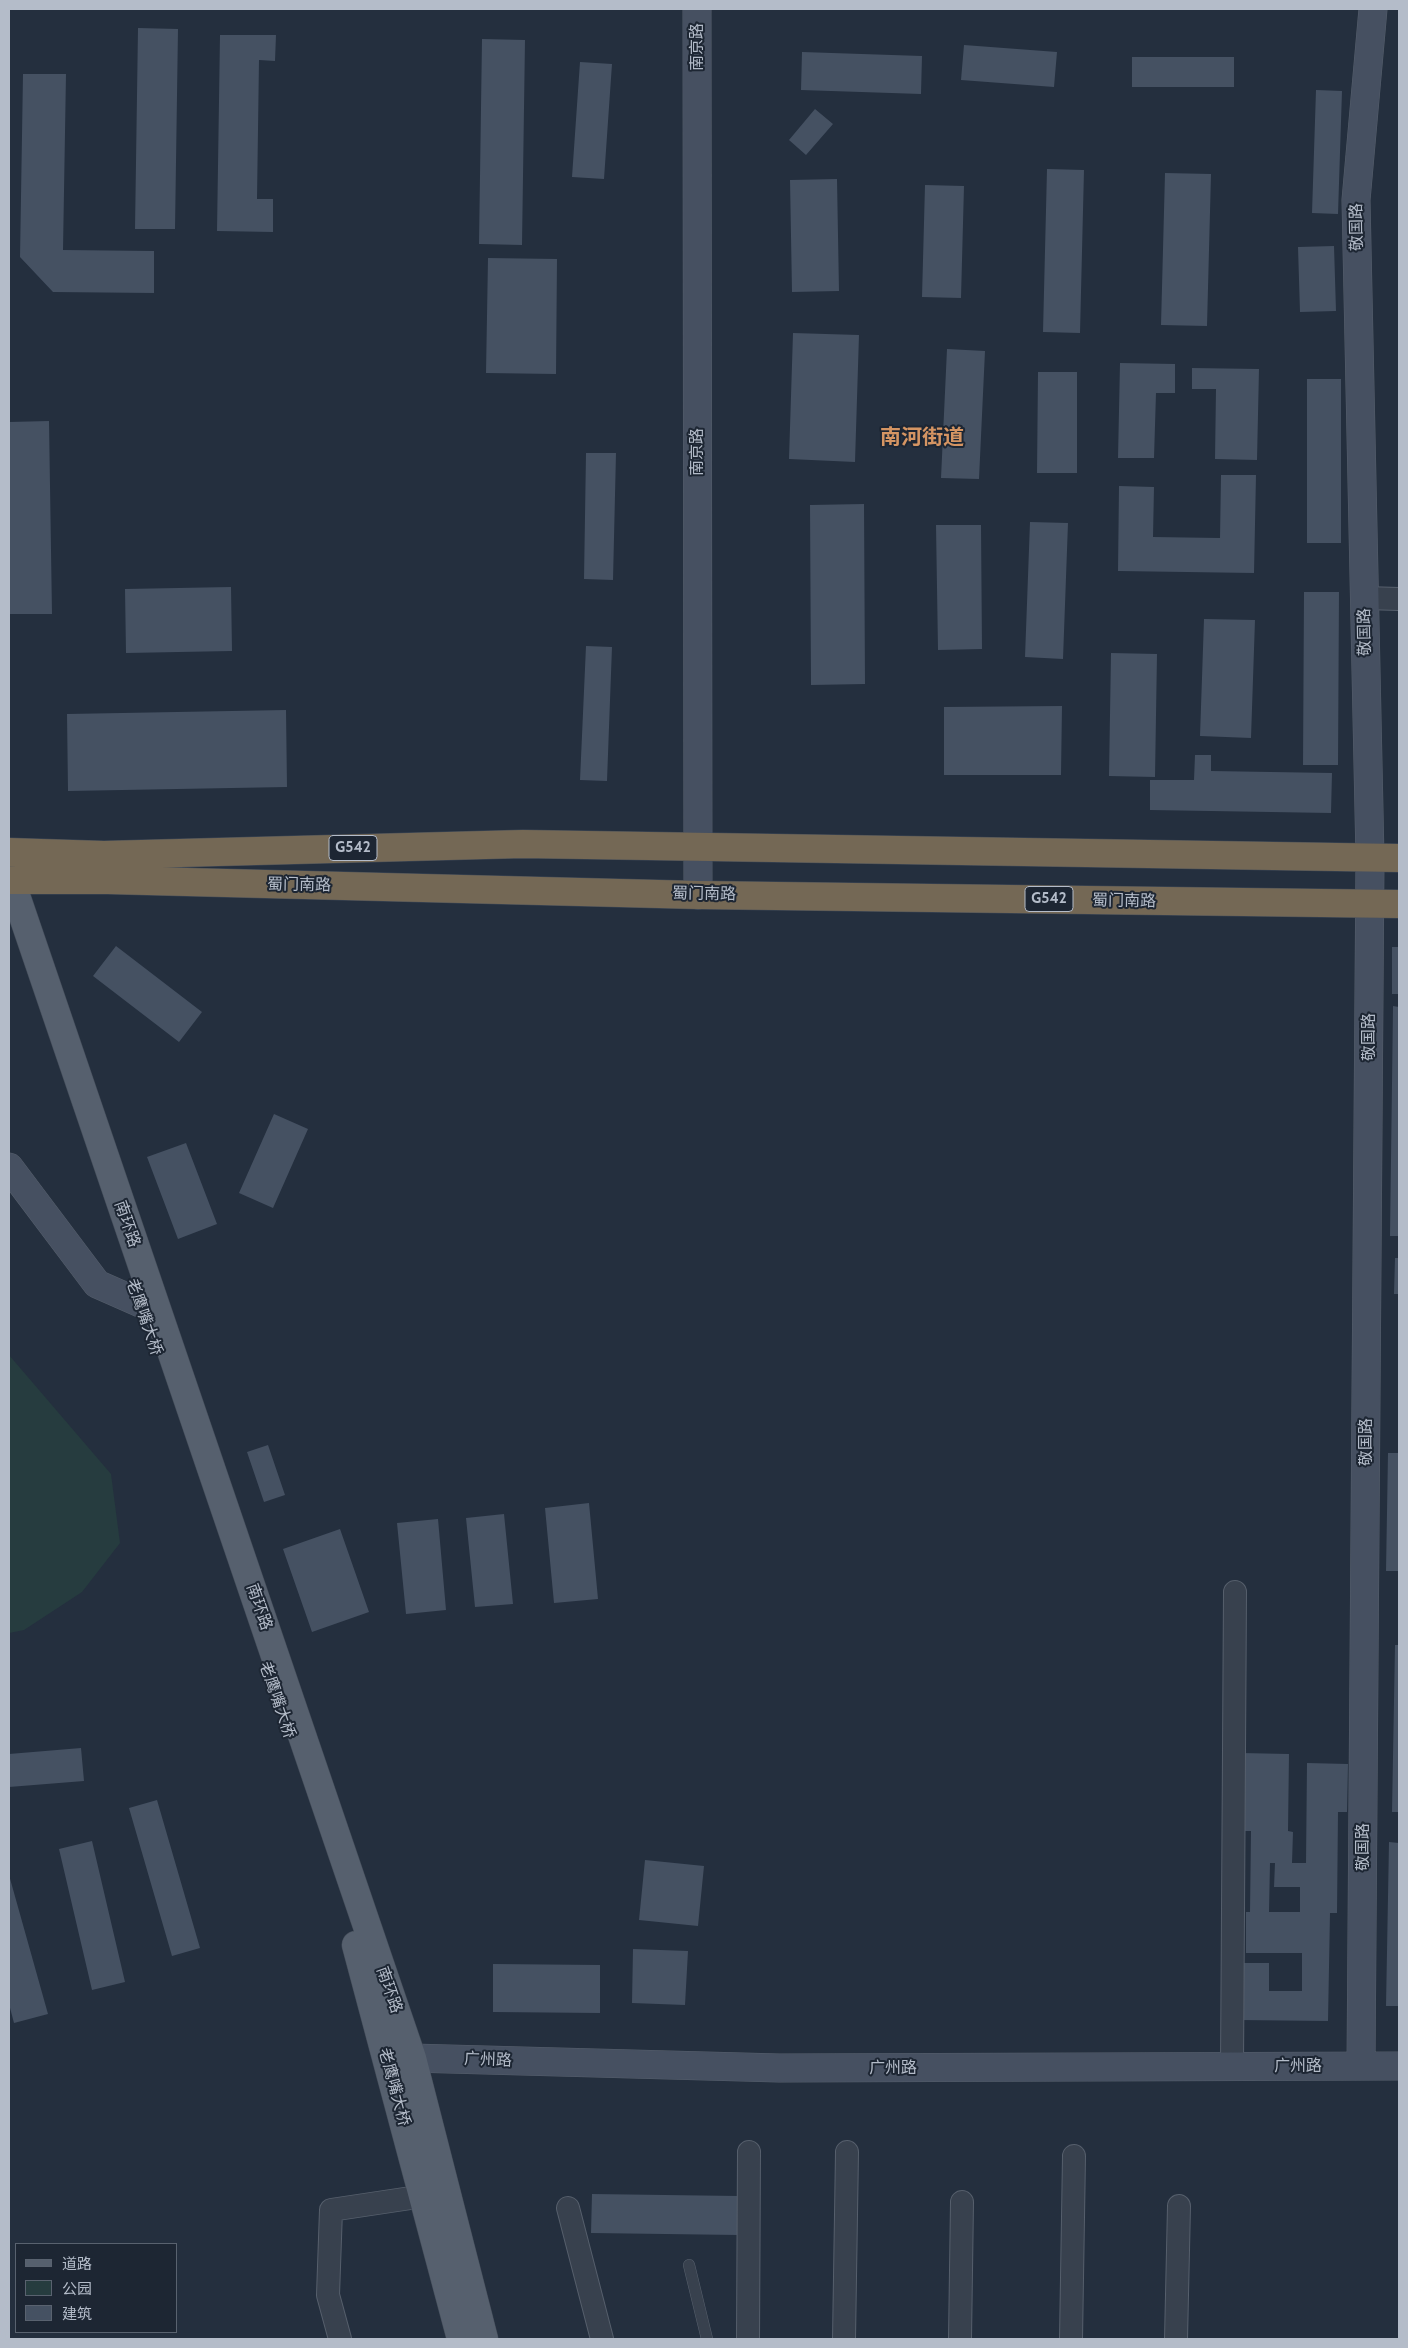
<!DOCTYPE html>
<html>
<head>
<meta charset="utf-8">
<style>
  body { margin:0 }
  #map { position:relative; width:1408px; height:2348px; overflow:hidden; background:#242f3e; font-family:Cabin,"Noto Sans SC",sans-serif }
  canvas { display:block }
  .frame { position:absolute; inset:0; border:10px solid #b4bcc9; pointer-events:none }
  .legend { position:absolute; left:15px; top:2243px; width:162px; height:90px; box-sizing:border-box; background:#1d2633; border:1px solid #59626f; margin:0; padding:6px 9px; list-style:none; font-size:15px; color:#b4bcc9 }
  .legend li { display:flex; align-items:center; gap:10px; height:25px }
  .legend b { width:25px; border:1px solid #59626f }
</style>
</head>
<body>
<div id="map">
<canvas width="1408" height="2348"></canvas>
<div class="frame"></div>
<ul class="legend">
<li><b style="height:6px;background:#56606e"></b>道路</li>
<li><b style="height:14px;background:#263c3f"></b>公园</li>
<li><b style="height:14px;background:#455162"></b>建筑</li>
</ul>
</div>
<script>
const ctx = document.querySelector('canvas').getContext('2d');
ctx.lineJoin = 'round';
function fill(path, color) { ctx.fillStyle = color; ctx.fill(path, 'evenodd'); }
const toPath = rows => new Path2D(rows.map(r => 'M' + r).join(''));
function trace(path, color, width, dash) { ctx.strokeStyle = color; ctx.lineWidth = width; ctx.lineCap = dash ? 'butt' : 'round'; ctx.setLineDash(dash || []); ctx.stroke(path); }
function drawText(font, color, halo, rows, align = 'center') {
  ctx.font = font + ' Cabin,"Noto Sans SC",sans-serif'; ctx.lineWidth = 4; ctx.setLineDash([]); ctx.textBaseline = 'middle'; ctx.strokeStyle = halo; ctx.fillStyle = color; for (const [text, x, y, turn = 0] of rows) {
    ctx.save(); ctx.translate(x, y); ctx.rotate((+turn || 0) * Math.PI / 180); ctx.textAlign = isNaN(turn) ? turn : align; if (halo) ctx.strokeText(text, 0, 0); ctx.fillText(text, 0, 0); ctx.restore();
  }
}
fill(toPath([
  [9,1355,111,1474,120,1543,82,1592,24,1630,9,1633]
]), '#263c3f');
fill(toPath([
  [138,28,178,29,175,229,135,229],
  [220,35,276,35,275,61,259,60,257,199,273,199,273,232,217,231],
  [482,39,525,40,522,245,479,244],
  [964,45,1057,52,1054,87,961,80],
  [802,52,922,56,921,94,801,90],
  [1132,57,1234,57,1234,87,1132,87],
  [580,62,612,64,604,179,572,177],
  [23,74,66,74,63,250,154,251,154,293,53,292,20,257],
  [1316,90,1342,91,1338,214,1312,213],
  [815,109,833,124,806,155,789,140],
  [1047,169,1084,170,1080,333,1043,332],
  [1165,173,1211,174,1207,326,1161,325],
  [837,179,839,291,792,292,790,180],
  [925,185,964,186,961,298,922,297],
  [1334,246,1336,311,1300,312,1298,247],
  [488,258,557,259,556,374,486,373],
  [793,333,859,335,855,462,789,459],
  [947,349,985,351,979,479,941,478],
  [1120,363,1175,364,1175,393,1156,393,1154,458,1118,458],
  [1192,368,1259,369,1257,460,1215,459,1216,389,1192,389],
  [1038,372,1077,372,1077,473,1037,473],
  [1307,379,1341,379,1341,543,1307,543],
  [49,421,52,614,9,614,9,422],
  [586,453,616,453,613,580,584,579],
  [1221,475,1256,475,1254,573,1118,571,1119,486,1154,487,1153,537,1220,538],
  [864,504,865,684,811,685,810,505],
  [1030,522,1068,523,1063,659,1025,657],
  [936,525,981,525,982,649,938,650],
  [231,587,232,651,126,653,125,589],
  [1304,592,1339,592,1338,765,1303,765],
  [1204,619,1255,620,1251,738,1200,736],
  [586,646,612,647,607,781,580,780],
  [1111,653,1157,654,1155,777,1109,776],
  [1062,706,1061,775,944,775,944,707],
  [286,710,287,787,68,791,67,714],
  [1195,755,1211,755,1211,771,1332,773,1331,813,1150,810,1150,780,1194,780],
  [116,946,202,1012,179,1042,93,976],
  [1392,947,1399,947,1399,994,1392,994],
  [1393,1006,1399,1007,1399,1236,1390,1236],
  [274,1114,308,1129,273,1208,239,1193],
  [186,1143,217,1224,178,1239,147,1157],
  [1395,1258,1399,1258,1399,1294,1394,1294],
  [268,1445,285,1495,264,1502,247,1452],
  [1388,1453,1399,1453,1399,1571,1386,1571],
  [589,1503,598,1599,554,1603,545,1508],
  [504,1514,513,1604,475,1607,466,1518],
  [438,1519,446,1610,406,1614,397,1523],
  [340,1529,369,1612,312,1632,283,1549],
  [1395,1645,1399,1645,1399,1812,1392,1812],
  [81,1748,84,1781,9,1787,9,1754],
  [1241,1753,1289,1754,1288,1831,1293,1832,1292,1863,1306,1863,1307,1763,1348,1764,1347,1812,1338,1812,1337,1913,1330,1913,1328,2021,1239,2020,1240,1963,1269,1963,1269,1991,1302,1991,1302,1953,1246,1953,1246,1912,1250,1912,1251,1831,1243,1831],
  [1270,1863,1275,1863,1274,1887,1300,1887,1300,1912,1269,1912],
  [157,1800,200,1948,172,1956,129,1808],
  [92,1841,125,1982,92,1990,59,1849],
  [1389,1842,1399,1843,1399,2006,1386,2006],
  [645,1860,704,1866,698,1926,639,1920],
  [9,1875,48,2014,14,2023,9,2004],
  [633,1949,688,1951,685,2005,632,2003],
  [493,1964,600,1965,600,2013,493,2012],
  [592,2194,739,2196,738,2235,591,2233]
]), '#455162');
const lane = toPath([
  [689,2265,707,2339]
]);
const street = toPath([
  [1365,598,1399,599],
  [1232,2066,1235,1592],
  [568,2208,602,2339],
  [340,2339,328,2295,331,2210,424,2196],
  [748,2339,749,2152],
  [844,2339,847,2152],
  [960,2339,962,2202],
  [1071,2339,1074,2156],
  [1176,2339,1179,2206]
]);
const secondary = toPath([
  [697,9,698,895],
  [9,1167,97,1284,156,1310],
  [390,2060,412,2058,779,2068,1399,2066],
  [1361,2065,1370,858,1356,200,1373,9]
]);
const primary = toPath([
  [11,881,412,2058,484,2339],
  [356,1945,461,2339]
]);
const highway = toPath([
  [9,852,104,855,523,844,1399,858],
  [9,880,108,880,698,895,1399,904]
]);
trace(lane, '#565f6c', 12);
trace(street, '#565f6c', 24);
trace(secondary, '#565f6c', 29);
trace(primary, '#414a57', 29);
trace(highway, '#434c59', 29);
trace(lane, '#38414e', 11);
trace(street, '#38414e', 22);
trace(secondary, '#465061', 28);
trace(primary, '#56606e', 28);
trace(highway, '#746855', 28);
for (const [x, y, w] of [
  [353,848,48],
  [1049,899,48]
]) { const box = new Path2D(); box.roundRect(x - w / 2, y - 12.5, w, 25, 4); ctx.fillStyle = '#1d2633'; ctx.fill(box); trace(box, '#b4bcc9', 1); }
drawText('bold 15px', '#b4bcc9', null, [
  ["G542",353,848],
  ["G542",1049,899]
]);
drawText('16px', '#b4bcc9', '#1d2633', [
  ["南京路",697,47,-90],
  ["敬国路",1357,227,-91],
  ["南京路",697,452,-90],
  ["敬国路",1365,632,-91],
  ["蜀门南路",299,885,1],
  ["蜀门南路",704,894,1],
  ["蜀门南路",1124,901,1],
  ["敬国路",1369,1037,-90],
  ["南环路",127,1224,71],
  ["老鹰嘴大桥",144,1317,71],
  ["敬国路",1366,1442,-90],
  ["南环路",259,1607,71],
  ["老鹰嘴大桥",277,1700,71],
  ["敬国路",1363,1847,-90],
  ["南环路",389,1990,71],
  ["广州路",488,2060,2],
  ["广州路",1298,2066],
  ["广州路",893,2068],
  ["老鹰嘴大桥",394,2087,75]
]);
drawText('bold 21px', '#d59563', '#1d2633', [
  ["南河街道",922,438]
]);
</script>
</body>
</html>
